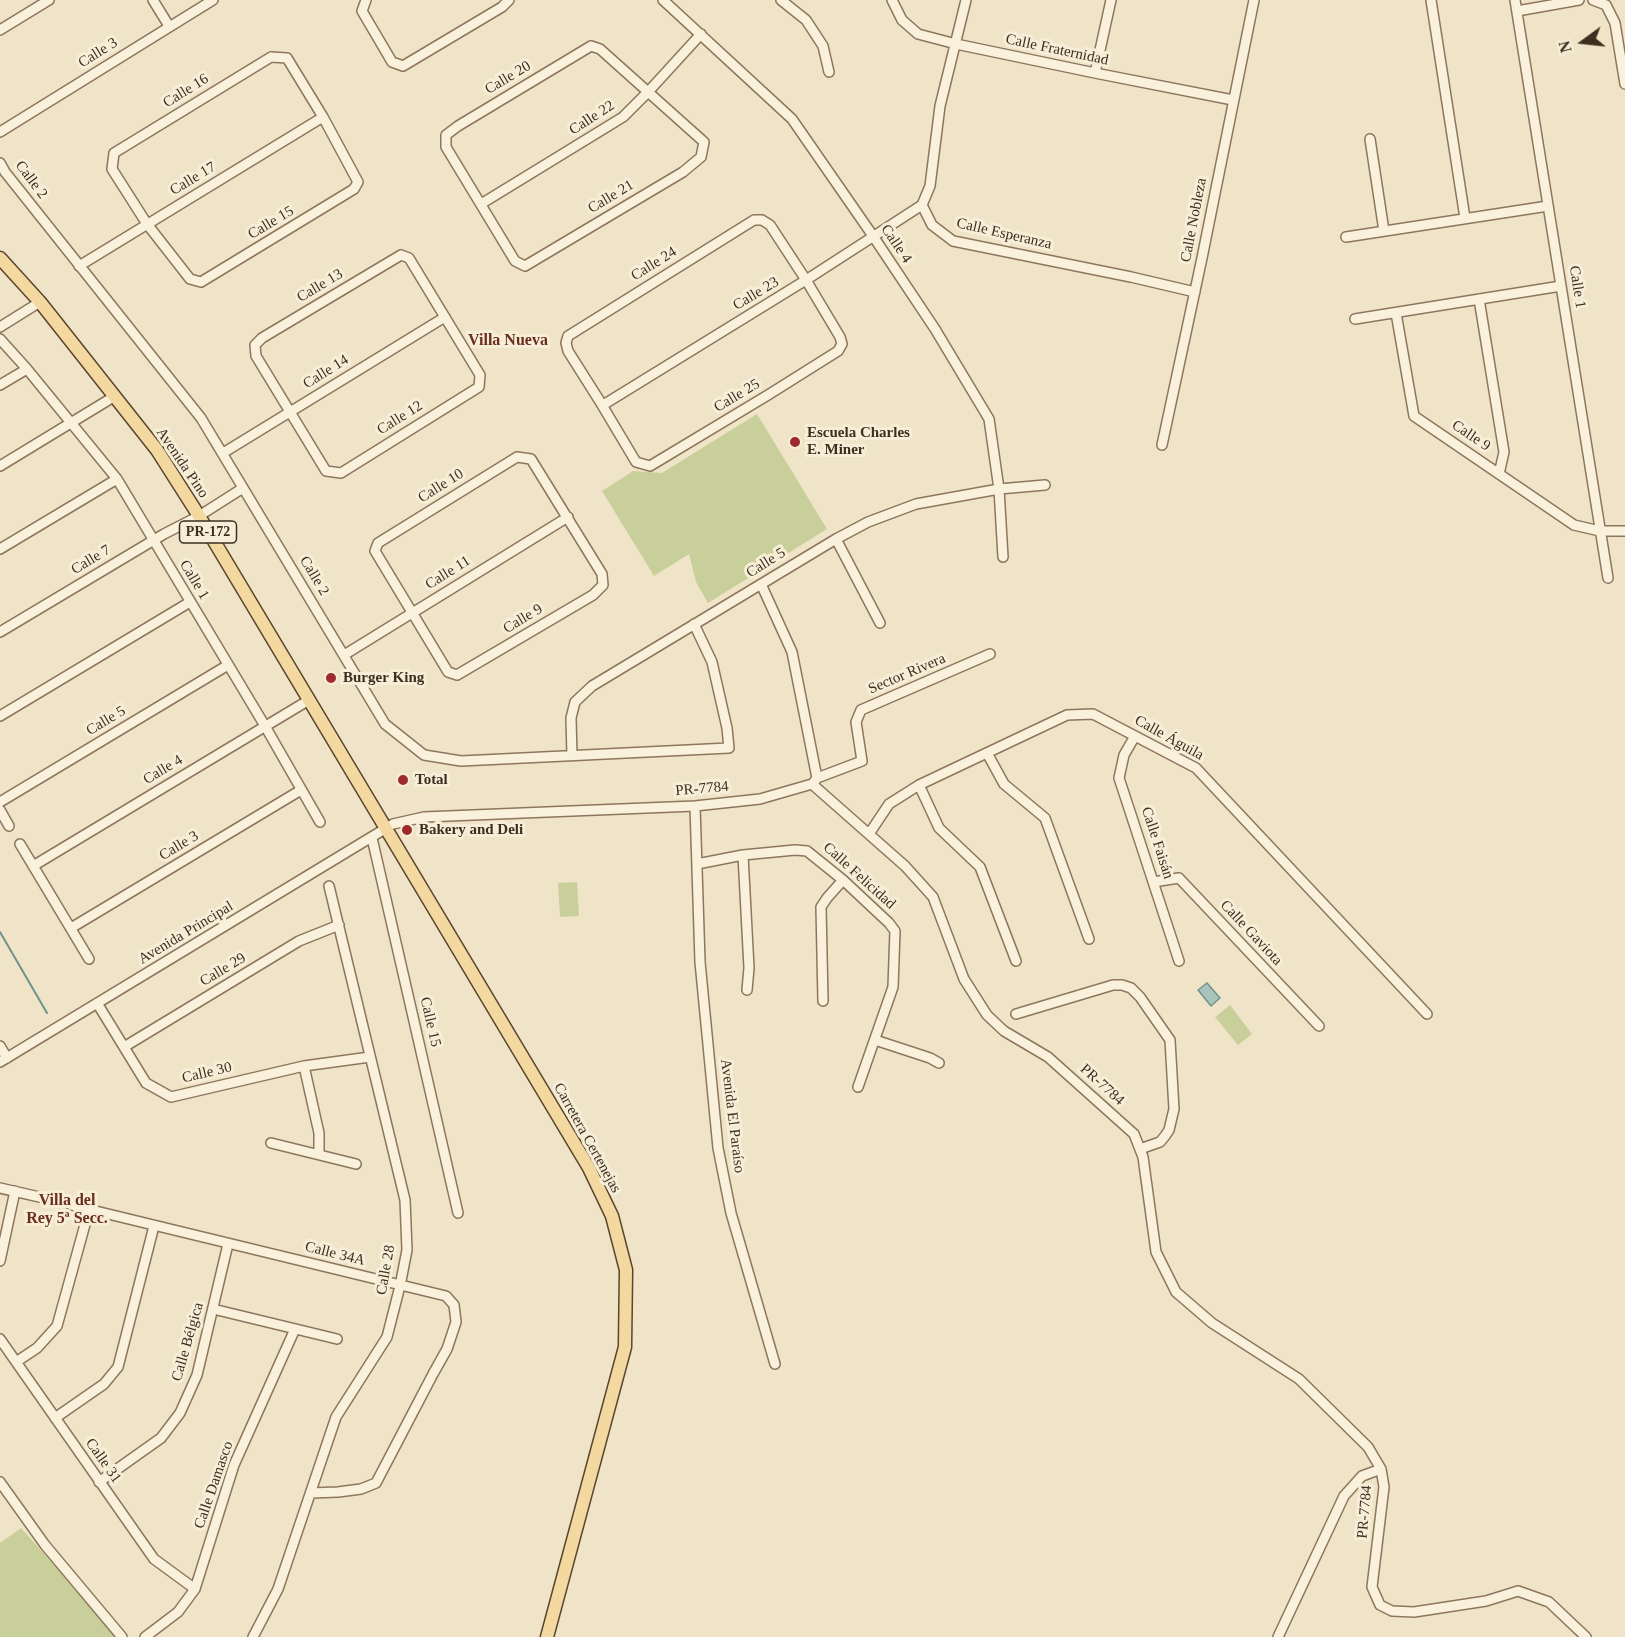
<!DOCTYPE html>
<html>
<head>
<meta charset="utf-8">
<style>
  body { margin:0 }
  #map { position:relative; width:1625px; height:1637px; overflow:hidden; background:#f0e4c8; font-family:Georgia,serif }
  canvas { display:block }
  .north { position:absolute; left:1553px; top:12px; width:60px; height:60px; -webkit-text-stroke:4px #f7eed8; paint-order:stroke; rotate:255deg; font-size:16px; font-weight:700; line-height:24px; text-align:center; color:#3d2e20 }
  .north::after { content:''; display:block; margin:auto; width:21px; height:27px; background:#3d2e20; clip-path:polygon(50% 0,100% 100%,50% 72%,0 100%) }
</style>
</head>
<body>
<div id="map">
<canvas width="1625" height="1637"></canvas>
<div class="north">N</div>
</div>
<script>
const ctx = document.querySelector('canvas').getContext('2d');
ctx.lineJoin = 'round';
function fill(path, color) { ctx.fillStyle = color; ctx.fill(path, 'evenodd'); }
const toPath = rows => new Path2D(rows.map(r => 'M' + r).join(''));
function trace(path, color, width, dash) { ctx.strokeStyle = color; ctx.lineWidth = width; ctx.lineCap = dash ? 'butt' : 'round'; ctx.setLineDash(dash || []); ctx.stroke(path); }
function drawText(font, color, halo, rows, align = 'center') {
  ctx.font = font + ' Georgia,serif'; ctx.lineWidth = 6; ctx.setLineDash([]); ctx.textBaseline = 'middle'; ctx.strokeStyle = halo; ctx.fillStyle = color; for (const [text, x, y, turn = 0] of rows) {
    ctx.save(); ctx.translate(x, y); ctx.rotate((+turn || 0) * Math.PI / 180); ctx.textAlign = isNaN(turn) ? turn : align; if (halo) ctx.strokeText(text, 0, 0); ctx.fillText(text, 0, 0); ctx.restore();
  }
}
fill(toPath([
  [757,414,827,529,708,603,696,582,689,554,654,576,602,491,633,471,662,473],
  [577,882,579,916,560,917,558,883],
  [1230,1005,1252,1034,1238,1045,1215,1017],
  [21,1528,119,1637,0,1637,0,1543]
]), '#c9cf9b');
const water = toPath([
  [1207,983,1220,998,1211,1006,1198,990,1207,983]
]);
fill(water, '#a9c4bc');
trace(water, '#6f938a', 1.5);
trace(toPath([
  [0,932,47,1013]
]), '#6f938a', 2);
const minor = toPath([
  [153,0,169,26],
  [366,0,362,11,392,62,403,66,502,7,509,0],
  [663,0,792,119,873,236,935,329,989,419,999,489,1003,557],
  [781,0,806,20,823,46,829,72],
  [892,0,902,20,918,34,956,44,1095,73,1233,100],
  [966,0,940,106,930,186,922,205,932,225,953,241,1131,277,1195,292],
  [1431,0,1465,218],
  [1515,0,1608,578],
  [1593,0,1606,5,1615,23,1625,84],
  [1517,11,1579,0],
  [0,30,49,0],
  [591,46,600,49,704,142,701,157,683,172,525,266,515,261,446,147,446,135,458,126,591,46],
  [271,57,287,58,323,117,358,182,354,189,201,282,190,279,147,224,112,169,114,153,271,57],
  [1095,73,1111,0],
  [0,132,213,0],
  [1370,139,1384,231],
  [0,163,5,172,201,418,385,724,424,755,461,761,729,748,727,728,712,662,694,624],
  [481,204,623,117,648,92,701,34],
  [754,220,762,220,770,225,806,280,840,337,842,344,838,351,768,395,650,466,636,462,599,400,568,351,566,343,568,336,754,220],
  [1346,237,1548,206],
  [401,255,409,258,480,375,479,387,341,473,326,471,256,356,255,345,262,338,401,255],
  [79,266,323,117],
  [1479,299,1504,452,1499,474],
  [1396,313,1414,416,1574,525,1600,531,1625,531],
  [1355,319,1561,286],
  [0,327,40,302],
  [0,339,27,369,117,479,265,726,320,822],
  [0,385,27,369],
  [603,405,806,280,922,205],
  [1162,445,1202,258,1254,0],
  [223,453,445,317],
  [517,457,531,459,602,574,603,585,593,595,457,675,448,672,375,551,378,543,517,457],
  [0,466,115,396],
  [836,539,880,623],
  [0,549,117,479],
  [761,584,792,652,817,778,814,782],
  [0,632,164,534,199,516,243,488],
  [344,655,568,517],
  [0,716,190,602],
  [1135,736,1124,755,1119,778,1179,961],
  [987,753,1004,784,1045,818,1089,939],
  [572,756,571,718,575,702,592,686,836,539,868,522,916,504,999,489,1045,485],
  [817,778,862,761,856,722,861,710,990,654],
  [919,785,939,828,980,867,1016,961],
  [0,802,228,665],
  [695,806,700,962,718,1148,731,1213,775,1364],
  [0,810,9,826],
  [869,834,889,804,919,785,1067,715,1093,714,1196,768,1427,1014],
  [372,838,458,1213],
  [20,844,89,959],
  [743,855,749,968,747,990],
  [697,864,743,855,795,850,807,851,843,880,889,923,895,931,893,987,858,1087],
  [33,866,309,700],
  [1153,882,1179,878,1319,1026],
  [71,928,301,790],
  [823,1001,821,907,827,898,843,880],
  [97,1003,146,1083,171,1097,304,1066,370,1057],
  [1016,1014,1113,985,1122,985,1131,988,1140,997,1170,1040,1174,1109,1169,1130,1165,1136,1160,1142,1140,1149],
  [875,1040,930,1058,939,1063],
  [0,1046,7,1058],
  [124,1047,299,941,339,925],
  [0,1062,393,824,424,817,695,806,760,799,812,784,905,866,933,897,964,979,987,1015,1004,1031,1048,1057,1134,1134,1143,1157,1156,1252,1176,1292,1212,1323,1299,1379,1368,1447,1381,1469,1384,1487,1372,1587,1380,1605,1392,1611,1414,1612,1486,1601,1518,1591,1549,1602,1586,1637],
  [304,1066,319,1133,319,1154],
  [271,1143,356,1164],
  [0,1188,48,1199],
  [71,1205,446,1296,454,1305,456,1322,447,1349,433,1374,376,1483,361,1489,338,1492,311,1493],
  [0,1261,15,1191],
  [213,1309,337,1339],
  [0,1339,154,1559,195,1589],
  [16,1362,37,1348,57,1326,89,1210],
  [55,1418,104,1384,118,1367,154,1226],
  [0,1482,45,1545,122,1637],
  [99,1482,161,1438,180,1413,197,1375,228,1244],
  [145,1637,178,1612,195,1589,234,1465,295,1329],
  [253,1637,278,1589,336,1417,387,1337,400,1286,407,1250,405,1200,329,886],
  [1278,1637,1344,1496,1362,1476,1381,1469]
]);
const major = toPath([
  [0,258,40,302,157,450,199,516,589,1168,612,1216,626,1270,625,1347,547,1637]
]);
trace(minor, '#8d765c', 12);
trace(major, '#5b4430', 15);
trace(minor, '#faf1dc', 9);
trace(major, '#f3d9a0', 12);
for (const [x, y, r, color] of [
  [795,442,6,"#9e2a2b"],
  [331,678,6,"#9e2a2b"],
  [403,780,6,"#9e2a2b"],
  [407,830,6,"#9e2a2b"]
]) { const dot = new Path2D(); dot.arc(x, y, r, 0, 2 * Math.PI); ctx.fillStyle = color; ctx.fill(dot); trace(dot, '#f7eed8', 2); }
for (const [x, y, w] of [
  [208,532,57]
]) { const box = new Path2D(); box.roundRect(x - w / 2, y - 11, w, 22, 4.5); ctx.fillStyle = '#f7eed8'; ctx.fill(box); trace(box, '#3d2e20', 1.5); }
drawText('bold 14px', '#3d2e20', null, [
  ["PR-172",208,532]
]);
drawText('15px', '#3d2e20', '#f7eed8', [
  ["Calle Fraternidad",1057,50,12],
  ["Calle 3",98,53,-32],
  ["Calle 20",508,78,-31],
  ["Calle 16",186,91,-32],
  ["Calle 22",592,118,-33],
  ["Calle 17",193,179,-31],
  ["Calle 2",31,180,53],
  ["Calle 21",611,197,-31],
  ["Calle Nobleza",1194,220,-79],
  ["Calle 15",271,223,-31],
  ["Calle Esperanza",1004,234,13],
  ["Calle 4",896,244,56],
  ["Calle 24",654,264,-32],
  ["Calle 13",320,286,-31],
  ["Calle 1",1577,287,81],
  ["Calle 23",756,294,-31],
  ["Calle 14",326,372,-32],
  ["Calle 25",737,396,-31],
  ["Calle 12",400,418,-32],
  ["Calle 9",1471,436,34],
  ["Avenida Pino",182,463,56],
  ["Calle 10",441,486,-32],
  ["Calle 7",91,560,-31],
  ["Calle 5",766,563,-32],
  ["Calle 11",448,573,-32],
  ["Calle 2",314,576,59],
  ["Calle 1",194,580,59],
  ["Calle 9",523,619,-31],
  ["Sector Rivera",907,674,-23],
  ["Calle 5",106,721,-31],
  ["Calle Águila",1169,738,29],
  ["Calle 4",163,770,-31],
  ["PR-7784",702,789,-5],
  ["Calle Faisán",1157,843,72],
  ["Calle 3",179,846,-31],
  ["Calle Felicidad",859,876,42],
  ["Avenida Principal",186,933,-31],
  ["Calle Gaviota",1251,933,47],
  ["Calle 29",223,970,-31],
  ["Calle 15",430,1022,77],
  ["Calle 30",207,1073,-13],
  ["PR-7784",1102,1085,42],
  ["Avenida El Paraíso",732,1116,83],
  ["Carretera Certenejas",587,1138,61],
  ["Calle 34A",335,1254,14],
  ["Calle 28",386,1270,-80],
  ["Calle Bélgica",188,1342,-74],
  ["Calle 31",103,1461,55],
  ["Calle Damasco",214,1485,-71],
  ["PR-7784",1365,1512,-85]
]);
drawText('bold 15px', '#3d2e20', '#f7eed8', [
  ["Escuela Charles",807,433],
  ["E. Miner",807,450],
  ["Burger King",343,678],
  ["Total",415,780],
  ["Bakery and Deli",419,830]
], 'left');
drawText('bold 16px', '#6b2e1e', '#f7eed8', [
  ["Villa Nueva",508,341],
  ["Villa del",67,1201],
  ["Rey 5ª Secc.",67,1219]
]);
</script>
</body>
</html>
